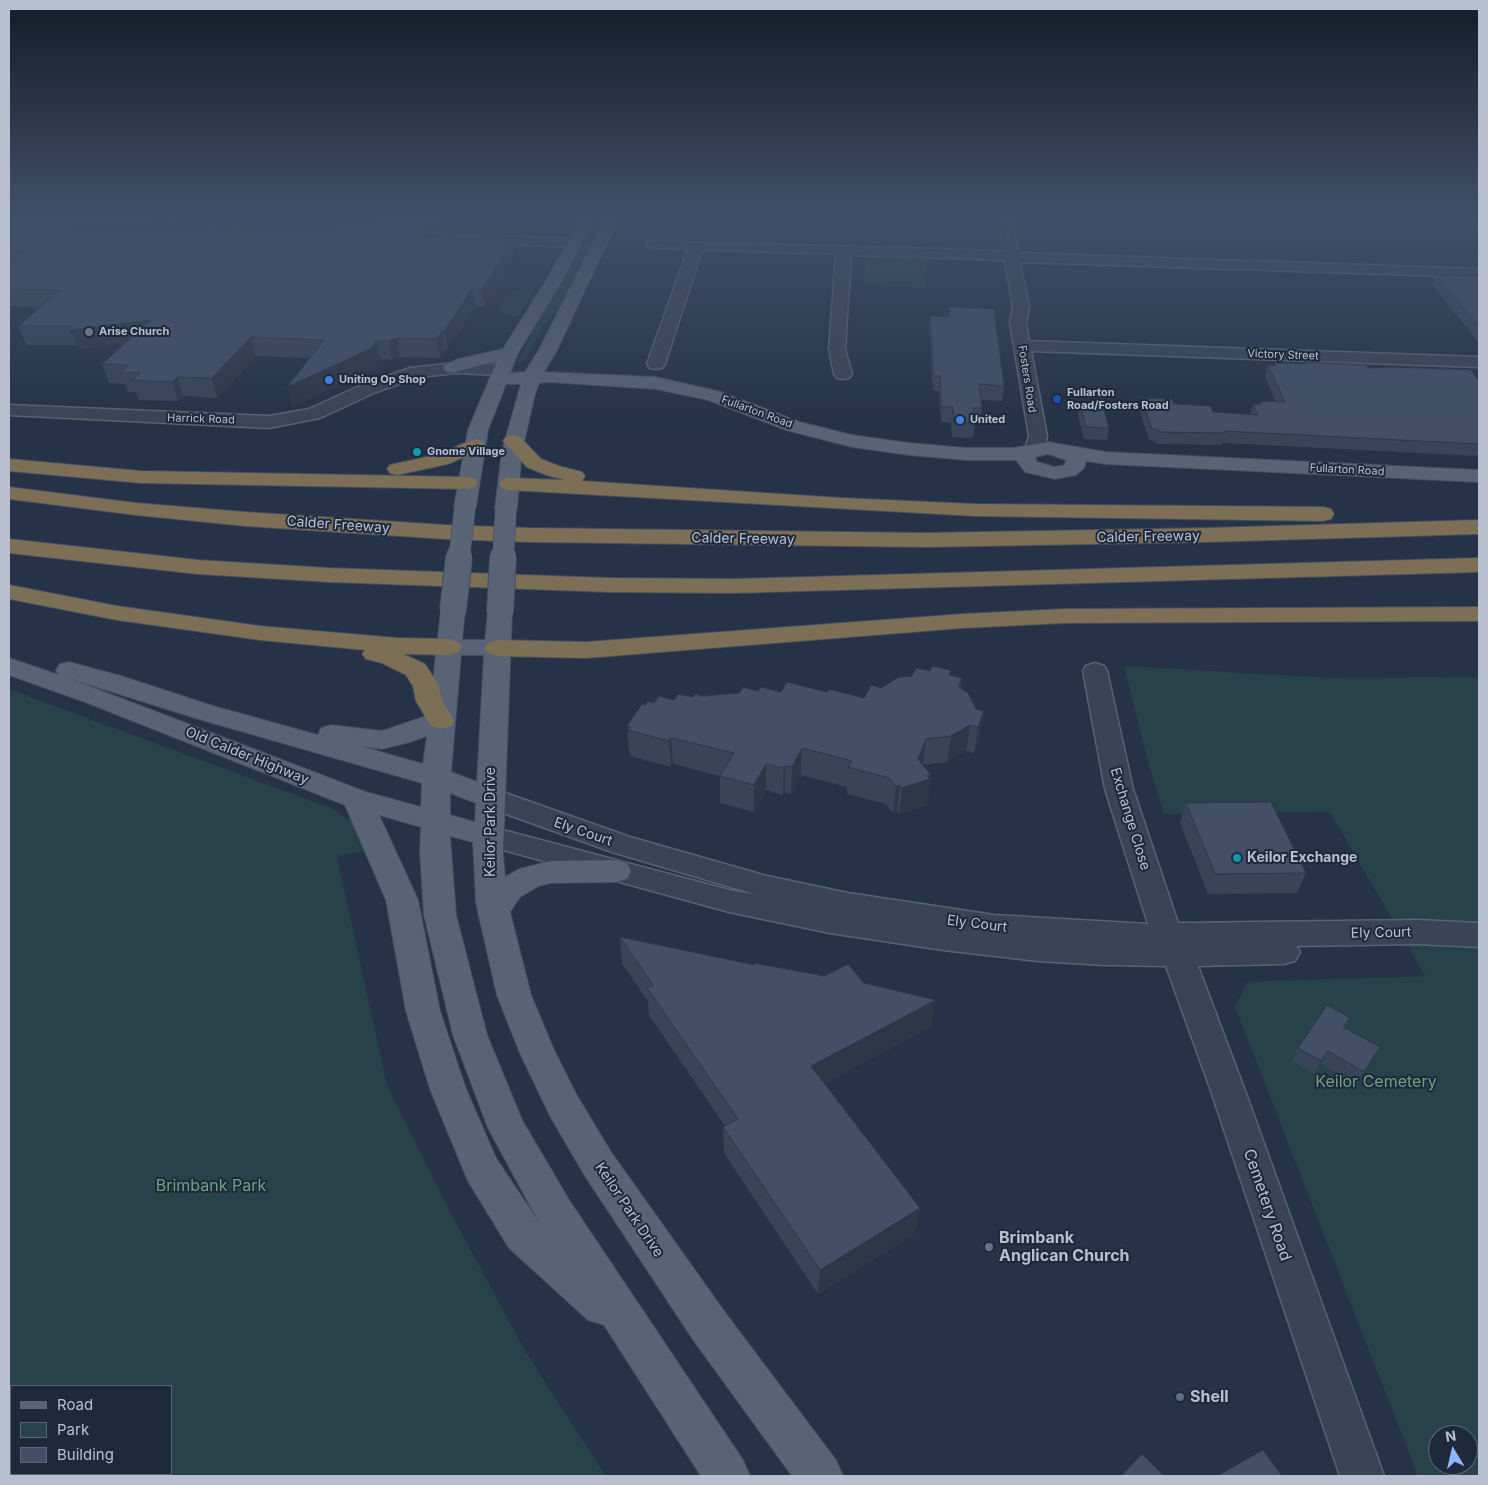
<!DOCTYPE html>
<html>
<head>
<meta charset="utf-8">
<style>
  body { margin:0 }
  #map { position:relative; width:1488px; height:1485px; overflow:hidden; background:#253247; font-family:Inter,sans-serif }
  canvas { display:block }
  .frame { position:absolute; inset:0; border:10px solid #b8c0cf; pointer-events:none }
  .legend { position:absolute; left:10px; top:1385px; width:162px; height:90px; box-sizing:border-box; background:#1e293b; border:1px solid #5c6576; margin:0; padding:6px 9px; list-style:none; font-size:15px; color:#b8c0cf }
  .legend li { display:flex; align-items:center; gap:10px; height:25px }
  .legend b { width:25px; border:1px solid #5c6576 }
  .north { position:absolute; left:1428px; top:1425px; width:50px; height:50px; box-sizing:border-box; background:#1e293b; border:1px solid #5c6576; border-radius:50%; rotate:351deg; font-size:14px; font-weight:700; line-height:20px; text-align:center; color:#b8c0cf }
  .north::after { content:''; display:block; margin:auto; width:18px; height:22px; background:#8db4ff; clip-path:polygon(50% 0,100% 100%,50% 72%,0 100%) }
</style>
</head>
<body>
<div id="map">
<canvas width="1488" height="1485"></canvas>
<div class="frame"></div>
<ul class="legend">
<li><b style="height:6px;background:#586376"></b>Road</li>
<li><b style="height:14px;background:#274248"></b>Park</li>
<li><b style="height:14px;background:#424f67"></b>Building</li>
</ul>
<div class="north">N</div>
</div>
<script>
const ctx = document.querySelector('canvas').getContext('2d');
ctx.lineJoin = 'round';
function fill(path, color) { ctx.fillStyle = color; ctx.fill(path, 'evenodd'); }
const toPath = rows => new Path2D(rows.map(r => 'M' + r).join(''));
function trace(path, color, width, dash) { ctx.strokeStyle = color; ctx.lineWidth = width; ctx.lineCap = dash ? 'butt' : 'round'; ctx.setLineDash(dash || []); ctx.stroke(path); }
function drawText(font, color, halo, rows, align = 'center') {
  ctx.font = font + ' Inter,sans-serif'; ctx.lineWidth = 4; ctx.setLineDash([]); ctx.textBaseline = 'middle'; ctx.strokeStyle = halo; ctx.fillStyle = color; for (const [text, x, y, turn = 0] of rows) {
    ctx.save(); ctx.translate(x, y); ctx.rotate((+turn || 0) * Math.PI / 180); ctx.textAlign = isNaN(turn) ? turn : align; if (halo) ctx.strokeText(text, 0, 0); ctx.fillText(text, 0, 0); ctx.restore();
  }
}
fill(toPath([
  [591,244,561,304,540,331,526,359,518,363,519,358,578,247],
  [866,257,926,259,926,288,863,285],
  [530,287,534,289,518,316,511,317,499,310,508,293],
  [1124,666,1328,678,1479,677,1479,1476,1418,1476,1235,1007,1247,982,1425,976,1330,812,1164,814,1148,762],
  [1438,1435,1468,1435,1468,1465,1438,1465],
  [9,689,331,808,354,823,369,850,337,856,387,1085,453,1217,527,1354,606,1476,9,1476],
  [11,1386,171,1386,171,1474,11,1474]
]), '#274248');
const minor = toPath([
  [9,218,574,239,579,240,581,243,579,246,574,247,9,226,9,218],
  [998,218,1012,218,1018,253,1479,269,1479,277,1020,262,1029,307,1026,323,1029,341,1479,357,1479,367,1031,351,1047,436,1045,449,1042,453,1035,455,1028,453,1025,449,1029,436,1010,323,1013,307,1005,260,851,255,845,349,852,374,849,378,843,379,837,378,834,374,829,349,836,254,702,250,665,364,662,368,656,369,650,368,647,364,688,249,653,248,648,247,646,244,648,241,1004,251,998,218],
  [456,363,502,365,508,366,511,370,508,374,502,375,456,373,419,377,376,392,320,418,269,428,9,415,9,405,269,416,309,409,364,384,410,368,456,363],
  [1095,663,1104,666,1107,671,1133,789,1178,923,1418,920,1479,923,1479,947,1418,944,1296,946,1300,952,1295,961,1284,964,1198,966,1244,1088,1384,1476,1340,1476,1210,1088,1166,966,1104,965,1038,961,943,950,830,933,729,912,478,843,474,836,478,829,488,826,729,890,758,895,612,852,481,805,477,798,481,791,491,788,630,837,767,876,848,893,994,915,1148,924,1105,789,1083,671,1086,666,1095,663]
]);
const major = toPath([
  [581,218,595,218,563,279,518,353,510,373,525,372,539,350,605,218,619,218,557,350,544,372,656,377,721,392,800,422,852,435,909,443,966,448,1013,448,1048,442,1106,452,1479,470,1479,482,1106,464,1086,461,1084,468,1076,475,1055,479,1025,472,1016,460,966,460,909,455,852,447,786,430,708,400,656,389,549,382,539,383,535,394,522,451,517,508,514,513,506,514,498,513,495,508,502,451,521,384,506,384,488,430,476,507,473,512,465,513,457,512,454,507,468,430,497,361,452,373,446,372,443,368,446,364,459,359,503,349,547,279,581,218],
  [1048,454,1066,460,1065,465,1055,467,1037,462,1035,457,1048,454],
  [453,603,462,605,465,610,462,640,485,640,488,612,491,607,500,605,509,607,512,612,503,854,505,877,519,869,551,861,616,860,627,863,631,871,627,879,616,882,551,883,539,886,520,897,510,912,531,995,554,1050,576,1094,611,1152,724,1311,836,1460,843,1476,792,1476,694,1341,585,1176,550,1116,519,1051,497,995,476,903,473,842,450,836,456,915,487,1035,522,1120,569,1200,743,1460,750,1476,701,1476,604,1325,588,1320,509,1248,468,1181,430,1089,406,1011,386,900,345,805,85,702,9,675,9,658,59,675,56,670,60,664,69,662,121,676,213,706,318,735,321,728,331,725,382,731,429,715,441,610,444,605,453,603],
  [461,655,484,655,477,782,451,772,461,655],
  [68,678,195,718,422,783,421,807,366,792,68,678],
  [427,736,423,764,360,746,382,749,410,742,427,736],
  [450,793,476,803,475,822,450,815,450,793],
  [379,815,421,827,420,852,424,915,453,1035,488,1128,540,1224,496,1158,466,1089,440,1011,418,900,379,815]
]);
const highway = toPath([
  [513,435,520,437,541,459,559,466,582,472,585,476,582,481,842,498,975,504,1323,507,1331,509,1334,514,1331,519,1323,521,975,516,509,490,502,488,499,484,502,480,509,478,565,480,546,475,527,467,503,441,506,437,513,435],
  [475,439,482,441,485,445,482,449,448,464,397,475,390,473,387,469,390,465,435,455,475,439],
  [9,459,141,471,468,477,475,479,478,483,475,487,468,489,141,483,9,471,9,459],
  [9,487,136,503,245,512,446,525,529,528,925,533,1207,528,1479,520,1479,534,1207,542,925,547,529,542,446,539,245,526,136,515,9,499,9,487],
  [9,539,198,560,329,568,610,578,734,579,1479,558,1479,572,734,593,610,592,329,582,198,574,9,553,9,539],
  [9,585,117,606,260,626,397,638,449,639,458,642,462,647,458,652,449,655,403,654,425,664,439,686,442,701,454,720,451,726,441,729,431,726,416,701,413,686,406,675,382,663,366,659,362,654,365,650,260,640,117,620,9,599,9,585],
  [1479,607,1479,621,1065,623,963,628,586,658,497,656,488,653,484,648,488,643,497,640,586,642,963,614,1065,609,1479,607]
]);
trace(minor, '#586273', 3);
trace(major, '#434d5f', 2);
trace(highway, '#444f60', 2);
fill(minor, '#3a4456');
fill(major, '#586376');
fill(highway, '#7d6f56');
const majorBridgeFar1 = toPath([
  [459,559,465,507],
  [503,559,506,508]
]);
const majorBridge = toPath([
  [453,610,459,557],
  [500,612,503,557]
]);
trace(majorBridgeFar1, '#434d5f', 22, []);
trace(majorBridge, '#434d5f', 28, []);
trace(majorBridgeFar1, '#586376', 21);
trace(majorBridge, '#586376', 26);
fill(toPath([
  [370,218,524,218,522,221,450,220,442,232,431,232,432,237,449,238,449,240,512,242,514,260,485,307,475,307,447,350,445,350,440,358,400,357,392,360,380,359,374,368,292,407,310,358,256,356,217,398,183,396,178,401,139,400,136,392,128,392,125,384,109,383,102,364,126,343,77,349,75,345,26,345,19,326,40,308,9,306,9,220,79,222,81,230,146,232,352,234,374,225,373,218],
  [1436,275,1479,276,1479,343,1432,285],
  [949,307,1004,386,1002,401,981,400,982,408,980,424,975,423,973,438,952,437,951,423,941,422,939,391,933,391,929,330,930,316,948,317],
  [1305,362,1368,368,1479,381,1479,456,1222,443,1222,445,1156,444,1155,441,1149,440,1139,409,1141,398,1213,412,1250,414,1253,404,1259,404,1260,401,1276,402,1265,376,1268,365,1273,366,1274,363,1304,364],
  [1080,404,1109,428,1107,440,1084,439,1078,416],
  [950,675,962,678,960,688,976,709,980,737,974,753,966,751,947,762,923,765,928,802,927,802,926,806,899,814,897,811,893,813,886,804,847,794,847,787,801,775,791,794,785,792,783,795,766,790,754,812,720,803,720,776,673,764,671,767,630,756,630,752,629,752,627,726,645,705,654,703,702,696,758,691,827,692,864,698,881,688],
  [1186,803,1306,873,1297,893,1208,894,1180,823],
  [620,937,754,965,754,963,864,983,932,1026,824,1084,920,1208,915,1234,818,1294,724,1153,723,1127,725,1126,649,1015,648,1001,622,964],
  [1350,1018,1345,1027,1373,1060,1357,1085,1321,1064,1315,1074,1292,1061,1298,1048]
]), '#394459');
fill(toPath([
  [440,218,450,218,450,220,442,232],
  [79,222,85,239,69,229],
  [431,227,433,244,423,237],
  [512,242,514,260,485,307,482,289],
  [472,289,475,307,447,350,444,331],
  [151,320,157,339,77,349,70,330],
  [442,331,445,350,440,358,437,339],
  [251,337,256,356,217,398,212,378],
  [397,338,400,357,392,360,389,341],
  [376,341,380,359,374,368,292,407,287,387],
  [177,377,183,396,178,401,172,382],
  [984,711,980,737,974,753,978,727],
  [970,725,966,751,947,762,951,736],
  [671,738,673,764,671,767,669,741],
  [926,739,923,765,927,776,931,775,928,802,927,802,926,806,899,814,902,788],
  [802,748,801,775,791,794,792,767],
  [766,764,766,790,754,812,754,785],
  [785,766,785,792,783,795,784,768],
  [900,785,897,811,893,813,896,786],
  [936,1000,932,1026,809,1093,811,1066],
  [1380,1047,1373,1060,1357,1085,1364,1072],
  [1328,1051,1321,1064,1315,1074,1321,1061],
  [920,1208,915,1234,818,1294,820,1270]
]), '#2e3748');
const building = toPath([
  [9,220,79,222,69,229,146,232,149,229,352,234,361,224,431,227,423,237,449,238,446,240,512,242,482,289,472,289,444,331,442,331,437,339,397,338,389,341,376,341,370,349,287,387,324,340,251,337,212,378,177,377,172,382,132,380,140,373,121,372,128,365,102,364,151,320,70,330,71,326,19,326,59,290,9,289,9,263,25,252,9,252,9,220],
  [1436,275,1479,276,1479,327,1436,275],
  [949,307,994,309,1004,386,979,384,982,408,973,408,975,423,954,422,953,407,942,407,940,376,934,376,930,316,950,317,949,307],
  [1305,362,1367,365,1368,368,1393,367,1471,370,1479,381,1479,444,1224,431,1225,433,1159,432,1158,429,1152,429,1141,398,1172,399,1174,404,1211,406,1213,412,1258,415,1253,404,1261,404,1260,401,1285,402,1268,365,1275,366,1274,363,1306,364,1305,362],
  [1080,404,1103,405,1109,428,1086,427,1080,404],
  [932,666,951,670,949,675,962,678,958,686,968,693,976,709,984,711,978,727,970,725,951,736,926,739,918,759,931,775,927,776,930,779,902,788,900,785,896,786,889,778,848,767,852,761,802,748,792,767,785,766,784,768,766,764,754,785,720,776,734,753,671,738,669,741,628,730,630,727,627,726,642,704,645,705,648,701,654,703,659,696,674,700,678,694,693,697,695,694,702,696,739,693,743,687,758,691,761,687,781,692,787,682,827,692,829,689,864,698,871,685,881,688,899,677,912,676,916,668,930,671,932,666],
  [1271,802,1306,873,1215,874,1186,803,1271,802],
  [620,937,755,965,754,963,824,976,848,964,864,983,936,1000,811,1066,920,1208,820,1270,723,1127,738,1119,647,988,653,985,620,937],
  [1327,1005,1350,1018,1343,1027,1380,1047,1364,1072,1328,1051,1321,1061,1298,1048,1327,1005],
  [1263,1450,1282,1476,1217,1476,1263,1450],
  [1142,1454,1164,1476,1121,1476,1142,1454]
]);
fill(building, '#424f67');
trace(building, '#2e3748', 1);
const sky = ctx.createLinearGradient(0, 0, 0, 426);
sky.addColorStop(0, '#141c27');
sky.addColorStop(0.51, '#404f69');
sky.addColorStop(1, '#404f6900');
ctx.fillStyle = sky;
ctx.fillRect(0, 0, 1488, 426);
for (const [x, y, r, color] of [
  [89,332,5,"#6b7280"],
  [329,380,5,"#3f7fe0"],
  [1057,399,5,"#1a4fb4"],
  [960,420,5,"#3f7fe0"],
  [417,452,5,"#0f9aa8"],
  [1237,858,5,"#0f9aa8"],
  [989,1247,5,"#6b7280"],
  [1180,1397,5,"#5c6f8a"]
]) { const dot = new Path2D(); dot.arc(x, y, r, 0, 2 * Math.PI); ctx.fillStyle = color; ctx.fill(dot); trace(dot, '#1e293b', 2); }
drawText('bold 11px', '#b8c0cf', '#1e293b', [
  ["Arise Church",99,332],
  ["Uniting Op Shop",339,380],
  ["Fullarton",1067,393],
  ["Road/Fosters Road",1067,406],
  ["United",970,420],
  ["Gnome Village",427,452]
], 'left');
drawText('11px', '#b8c0cf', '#1e293b', [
  ["Victory Street",1283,355,2],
  ["Fosters Road",1027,379,81],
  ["Fullarton Road",757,412,20],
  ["Harrick Road",201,419,2],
  ["Fullarton Road",1347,470,3]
]);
drawText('14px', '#b8c0cf', '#1e293b', [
  ["Calder Freeway",338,525,4],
  ["Calder Freeway",1148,537,-1],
  ["Calder Freeway",743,539,1],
  ["Old Calder Highway",247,756,22],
  ["Exchange Close",1130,819,73],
  ["Keilor Park Drive",491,822,-90],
  ["Ely Court",583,832,19],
  ["Ely Court",977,924,7],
  ["Ely Court",1381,933,-1],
  ["Keilor Park Drive",629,1210,56]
]);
drawText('bold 14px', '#b8c0cf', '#1e293b', [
  ["Keilor Exchange",1247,858]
], 'left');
drawText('16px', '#6da27b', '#1e293b', [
  ["Keilor Cemetery",1376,1082],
  ["Brimbank Park",211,1186]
]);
drawText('16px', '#b8c0cf', '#1e293b', [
  ["Cemetery Road",1267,1205,71]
]);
drawText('bold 16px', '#b8c0cf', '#1e293b', [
  ["Brimbank",999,1238],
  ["Anglican Church",999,1256],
  ["Shell",1190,1397]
], 'left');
</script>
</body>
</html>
